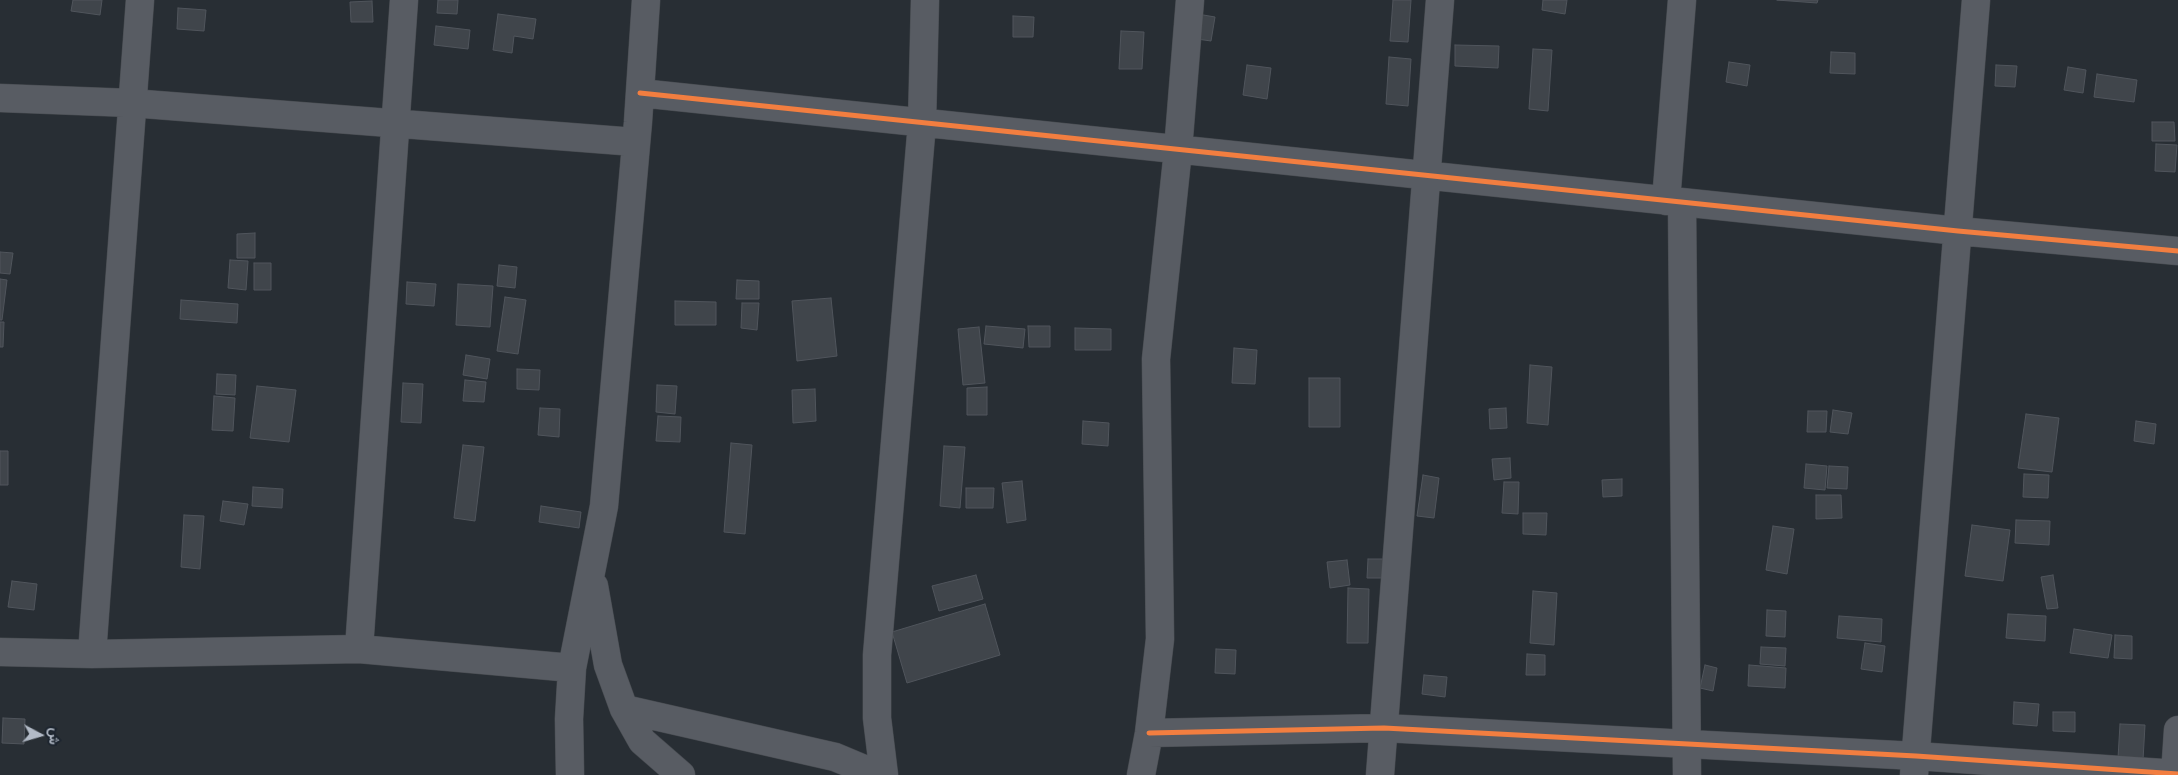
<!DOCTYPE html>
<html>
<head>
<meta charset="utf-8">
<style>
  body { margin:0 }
  #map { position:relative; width:2178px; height:775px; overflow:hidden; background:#282e34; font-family:"DM Sans",Vazirmatn,sans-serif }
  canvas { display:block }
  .north { position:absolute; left:15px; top:710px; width:50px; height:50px; -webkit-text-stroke:4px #1c242e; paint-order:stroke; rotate:96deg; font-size:14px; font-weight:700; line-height:20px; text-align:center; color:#b2bac6 }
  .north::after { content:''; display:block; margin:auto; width:18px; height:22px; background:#b2bac6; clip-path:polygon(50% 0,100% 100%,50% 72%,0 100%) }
</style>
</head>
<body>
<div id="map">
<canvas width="2178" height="775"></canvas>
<div class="north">ش</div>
</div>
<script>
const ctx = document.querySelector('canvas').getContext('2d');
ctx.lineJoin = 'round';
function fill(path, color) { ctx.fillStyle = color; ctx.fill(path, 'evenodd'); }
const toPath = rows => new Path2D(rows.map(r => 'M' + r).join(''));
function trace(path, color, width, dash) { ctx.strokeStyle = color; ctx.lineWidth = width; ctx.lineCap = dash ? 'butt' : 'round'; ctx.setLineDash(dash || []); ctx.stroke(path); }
const building = toPath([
  [73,0,102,0,100,15,71,11,73,0],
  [438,0,458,0,457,14,437,13,438,0],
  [1393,0,1411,0,1408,42,1390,41,1393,0],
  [1543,0,1567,0,1565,14,1542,10,1543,0],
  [1777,0,1818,0,1817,3,1777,0],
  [372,1,373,22,351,22,350,2,372,1],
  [178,8,206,10,204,31,177,29,178,8],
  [1186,12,1215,17,1211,41,1183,37,1186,12],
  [498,14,536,19,533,39,514,36,512,53,493,50,498,14],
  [1013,16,1034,17,1033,37,1013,37,1013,16],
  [436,26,470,30,468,49,434,45,436,26],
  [1121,31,1144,32,1142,69,1119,69,1121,31],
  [1455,45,1499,46,1498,68,1455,66,1455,45],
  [1533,49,1552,50,1548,111,1529,109,1533,49],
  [1831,52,1855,53,1855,74,1830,73,1831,52],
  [1389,57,1411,59,1408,106,1386,104,1389,57],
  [1729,62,1750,65,1747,86,1726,82,1729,62],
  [1247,65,1271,68,1267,99,1243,95,1247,65],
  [1996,65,2017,66,2015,87,1995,86,1996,65],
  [2068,67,2086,70,2083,93,2064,90,2068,67],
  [2097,74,2137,80,2134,102,2094,97,2097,74],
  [2152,122,2174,122,2175,141,2152,141,2152,122],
  [2156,144,2177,145,2175,172,2155,171,2156,144],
  [255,233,255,258,237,258,237,234,255,233],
  [0,252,13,253,10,274,0,273,0,252],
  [230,260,248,261,246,290,228,288,230,260],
  [254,263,271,263,271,290,254,290,254,263],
  [499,265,517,267,515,288,497,286,499,265],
  [0,279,7,280,2,320,0,320,0,279],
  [737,280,759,281,759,299,736,299,737,280],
  [407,282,436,284,434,306,406,304,407,282],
  [458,284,493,286,490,327,456,325,458,284],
  [505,297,526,300,518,354,497,351,505,297],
  [831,298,837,356,797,361,792,301,831,298],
  [181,300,238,304,237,323,180,319,181,300],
  [675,301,716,302,716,325,675,325,675,301],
  [742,303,759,303,757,330,741,328,742,303],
  [0,322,4,322,3,347,0,347,0,322],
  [986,326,1025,329,1023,348,984,344,986,326],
  [1028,326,1050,326,1050,347,1029,347,1028,326],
  [979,327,985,383,963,385,958,329,979,327],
  [1075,328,1111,329,1111,350,1075,350,1075,328],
  [1234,348,1257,350,1255,384,1232,383,1234,348],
  [466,355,490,359,487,379,463,375,466,355],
  [1530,365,1552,367,1548,425,1527,423,1530,365],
  [517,369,540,370,539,390,517,389,517,369],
  [217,374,236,375,235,395,216,394,217,374],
  [1309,378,1340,378,1340,427,1309,427,1309,378],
  [465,380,486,382,484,402,463,401,465,380],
  [403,383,423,384,421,423,401,422,403,383],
  [657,385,677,386,675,414,656,412,657,385],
  [257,386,296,390,289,442,250,438,257,386],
  [987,387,987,415,967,415,967,388,987,387],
  [815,389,816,421,793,423,792,390,815,389],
  [214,396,235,398,233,431,212,430,214,396],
  [540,408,560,409,559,437,538,435,540,408],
  [1506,408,1507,428,1490,429,1489,409,1506,408],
  [1833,410,1852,413,1848,434,1830,432,1833,410],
  [1808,411,1827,411,1826,432,1807,432,1808,411],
  [2026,414,2059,418,2052,472,2018,468,2026,414],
  [658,416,681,417,680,442,656,441,658,416],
  [1083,421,1109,423,1108,446,1082,444,1083,421],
  [2136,421,2156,424,2154,444,2134,441,2136,421],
  [731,443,752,445,745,534,724,532,731,443],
  [463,445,484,447,475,521,454,518,463,445],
  [944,446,965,447,960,508,940,506,944,446],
  [0,451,8,451,8,485,0,485,0,451],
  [1510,458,1511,478,1494,480,1492,459,1510,458],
  [1806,464,1827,466,1825,490,1804,488,1806,464],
  [1829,466,1848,467,1847,489,1827,488,1829,466],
  [2024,474,2049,475,2048,498,2023,497,2024,474],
  [1423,475,1439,478,1434,518,1417,516,1423,475],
  [1622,479,1622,496,1603,497,1602,480,1622,479],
  [1022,481,1026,520,1007,523,1002,483,1022,481],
  [1504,482,1519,482,1518,514,1502,513,1504,482],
  [253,487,283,489,282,508,252,506,253,487],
  [966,488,994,488,993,508,966,508,966,488],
  [1816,495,1841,495,1842,518,1816,519,1816,495],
  [223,501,248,504,244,525,220,521,223,501],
  [541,506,581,512,579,528,539,522,541,506],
  [1523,513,1547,513,1546,535,1523,534,1523,513],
  [184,515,204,516,200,569,181,567,184,515],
  [2016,520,2050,521,2049,545,2015,543,2016,520],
  [1972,525,2010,530,2003,581,1965,576,1972,525],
  [1773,526,1794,529,1787,574,1766,570,1773,526],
  [1368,559,1389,559,1389,578,1367,578,1368,559],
  [1347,560,1350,585,1330,588,1327,562,1347,560],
  [976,575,983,599,939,611,932,586,976,575],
  [2053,575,2058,608,2047,609,2041,577,2053,575],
  [12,581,37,584,34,610,8,607,12,581],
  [1348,588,1369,589,1368,643,1347,643,1348,588],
  [1533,591,1557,593,1554,645,1530,643,1533,591],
  [985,604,1000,655,907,683,892,632,985,604],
  [1767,610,1786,611,1785,637,1766,636,1767,610],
  [2008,614,2046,616,2045,641,2006,638,2008,614],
  [1839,616,1882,619,1881,642,1837,638,1839,616],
  [2074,629,2112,635,2108,658,2070,653,2074,629],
  [2115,635,2132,636,2132,659,2114,658,2115,635],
  [1865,643,1885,646,1882,672,1861,669,1865,643],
  [1761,647,1786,648,1785,666,1760,664,1761,647],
  [1216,649,1236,650,1235,674,1215,673,1216,649],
  [1527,654,1545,655,1545,675,1526,675,1527,654],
  [1705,665,1717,668,1713,691,1700,688,1705,665],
  [1749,665,1786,668,1785,688,1748,686,1749,665],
  [1424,675,1447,677,1445,697,1422,694,1424,675],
  [2014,702,2039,704,2037,726,2013,724,2014,702],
  [2053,712,2075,712,2075,732,2053,731,2053,712],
  [3,718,25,719,24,744,2,743,3,718],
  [2120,724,2145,725,2143,760,2118,758,2120,724]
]);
fill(building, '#40454b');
trace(building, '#50555c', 1);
const street = toPath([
  [640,93,1958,231,2178,251],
  [0,98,131,103,635,142],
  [1666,201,1682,0],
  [1682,202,1687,775],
  [594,586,608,665,624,709,642,741,681,775],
  [359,649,404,0],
  [0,652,92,654,359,649,572,668],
  [92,654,140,0],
  [624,709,835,757,878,775],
  [1149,733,1384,728,1916,756,2178,774],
  [570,775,569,719,572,668,604,506,638,122,646,0],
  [884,775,877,718,877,655,922,123,925,0],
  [1141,775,1149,733,1160,639,1156,359,1178,150,1190,0],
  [1380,775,1440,0],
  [1914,775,1976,0],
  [2175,775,2178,730]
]);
trace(street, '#464a4f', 29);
trace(street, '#585c63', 28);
trace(toPath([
  [640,93,1958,231,2178,251],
  [1149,733,1384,728,1916,756,2178,774]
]), '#f27e40', 5);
</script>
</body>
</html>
